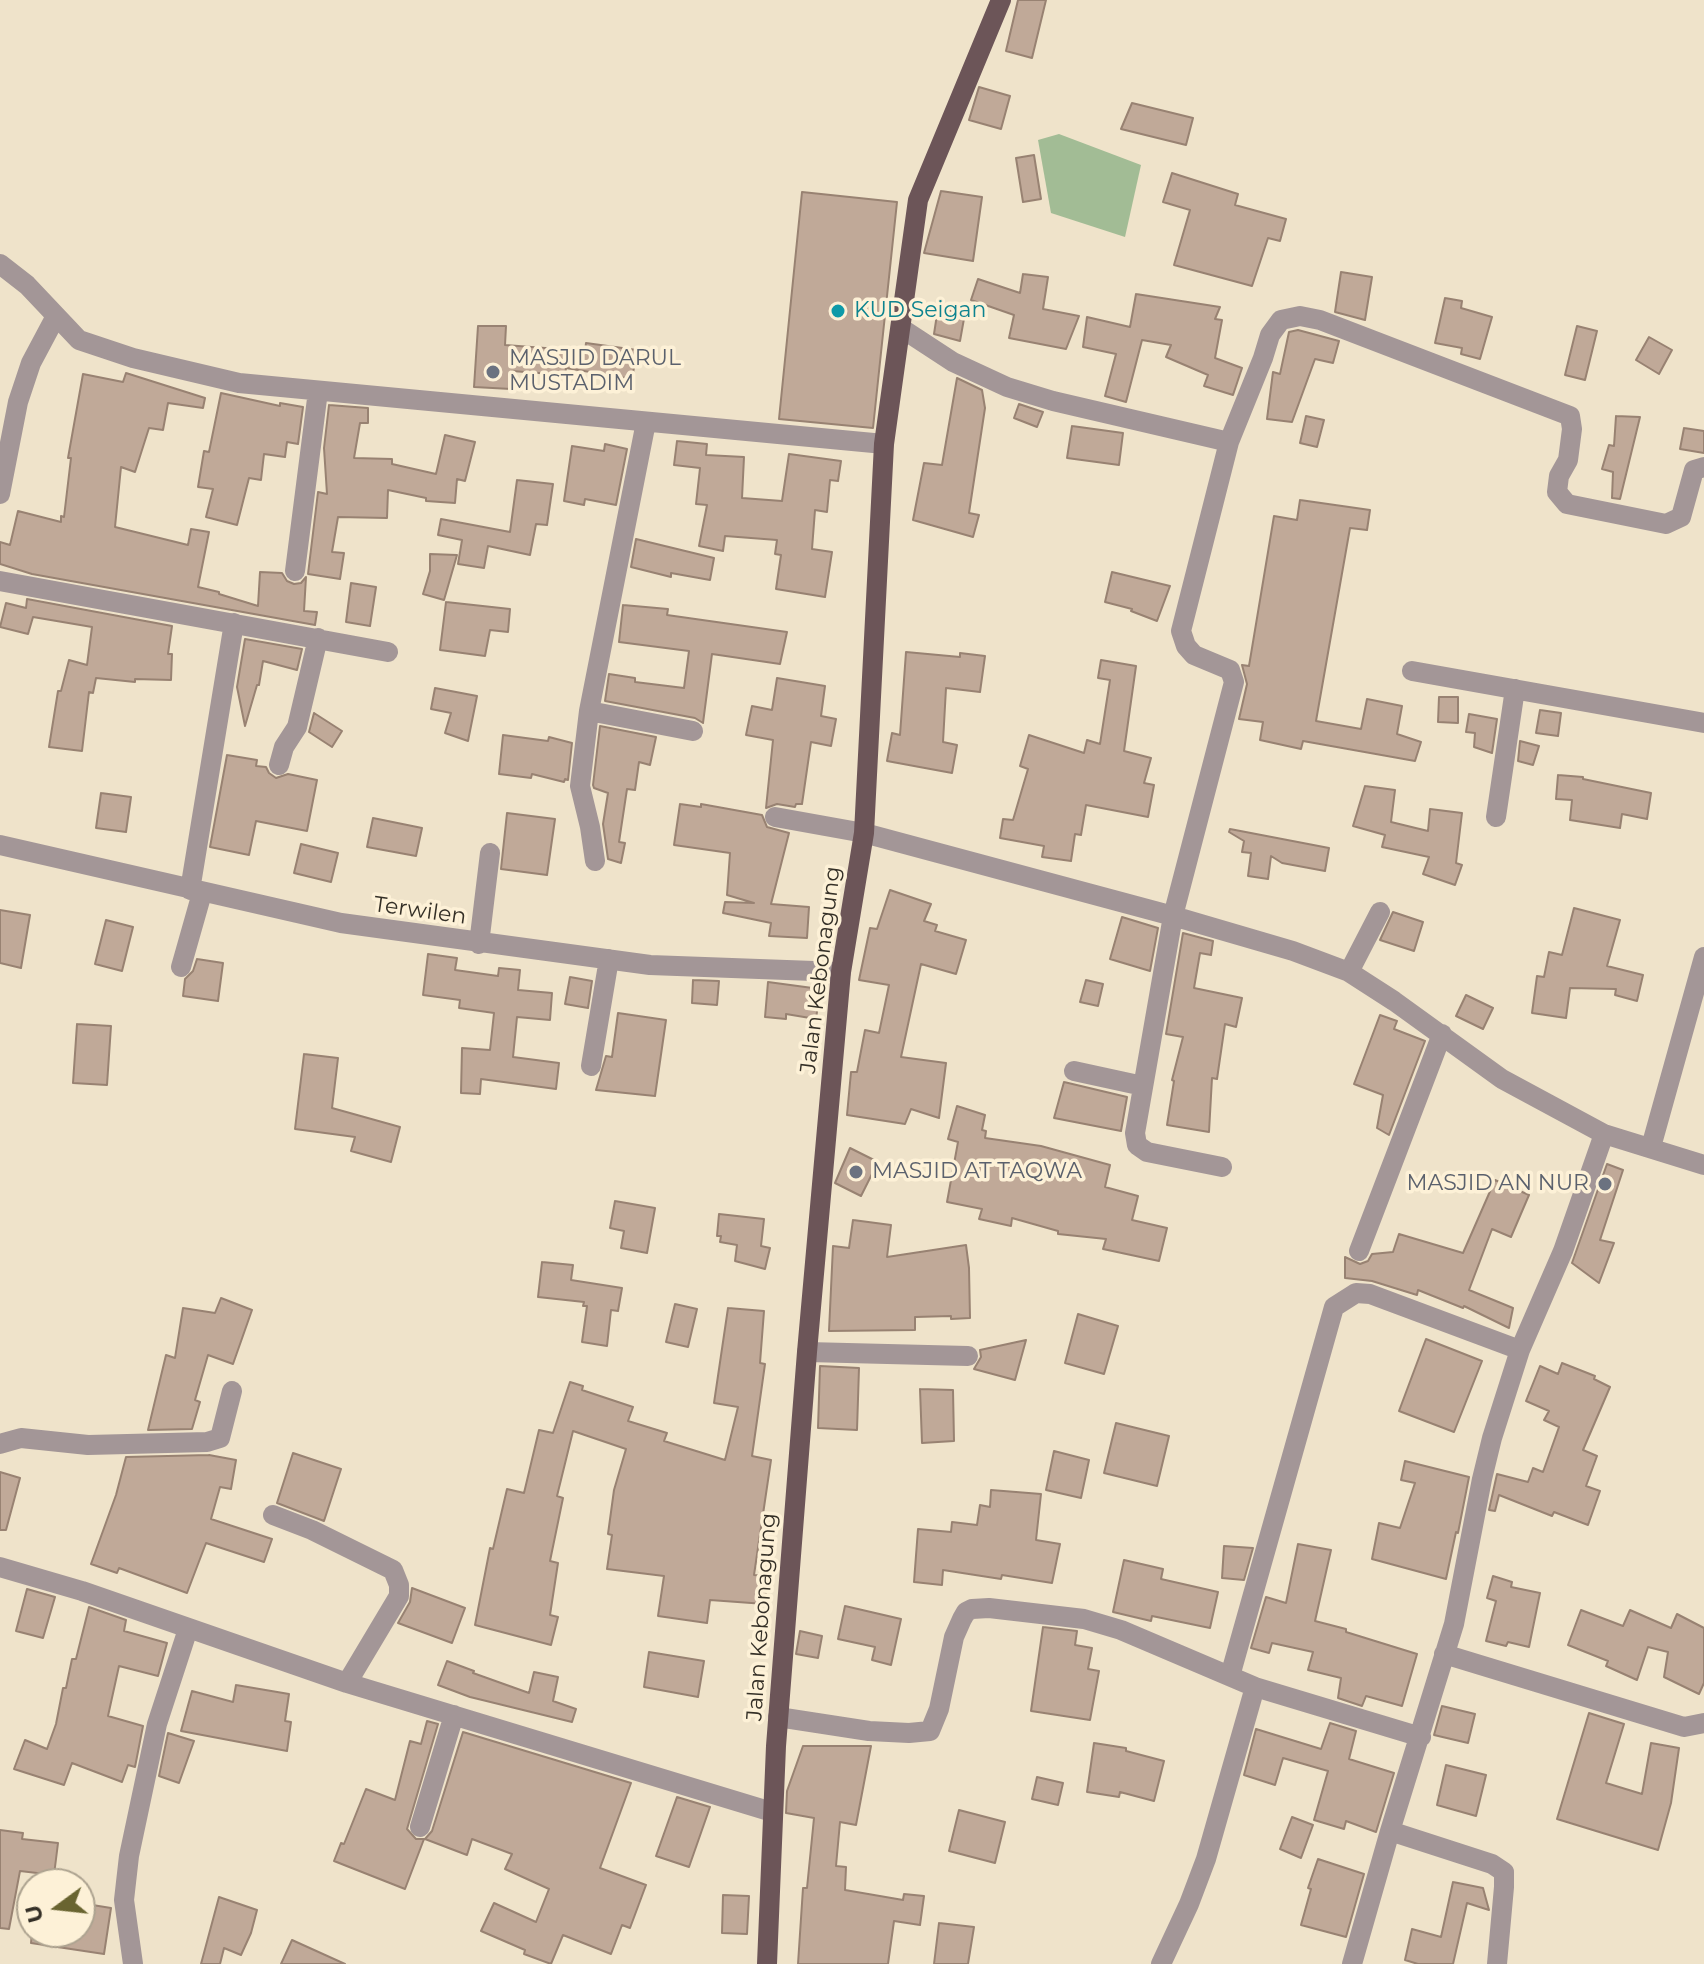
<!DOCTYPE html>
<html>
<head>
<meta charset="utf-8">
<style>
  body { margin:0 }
  #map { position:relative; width:1704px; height:1964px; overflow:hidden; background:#efe3ca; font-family:Montserrat,sans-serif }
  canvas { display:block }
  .north { position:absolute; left:16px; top:1868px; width:80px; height:80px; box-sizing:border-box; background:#fdf1d7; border:2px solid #ada390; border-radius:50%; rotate:255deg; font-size:22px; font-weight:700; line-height:32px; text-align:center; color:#342f26 }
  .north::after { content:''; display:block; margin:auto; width:28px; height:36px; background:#696430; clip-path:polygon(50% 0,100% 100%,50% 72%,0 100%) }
</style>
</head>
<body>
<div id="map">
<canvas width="1704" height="1964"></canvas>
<div class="north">U</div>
</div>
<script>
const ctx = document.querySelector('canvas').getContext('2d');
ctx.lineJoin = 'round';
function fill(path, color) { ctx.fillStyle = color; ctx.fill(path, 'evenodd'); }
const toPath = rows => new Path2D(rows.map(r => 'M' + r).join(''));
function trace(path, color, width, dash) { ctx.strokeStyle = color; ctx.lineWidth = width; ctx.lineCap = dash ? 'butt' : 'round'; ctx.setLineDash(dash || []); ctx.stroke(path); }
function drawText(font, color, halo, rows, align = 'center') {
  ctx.font = font + ' Montserrat,sans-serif'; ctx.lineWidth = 7; ctx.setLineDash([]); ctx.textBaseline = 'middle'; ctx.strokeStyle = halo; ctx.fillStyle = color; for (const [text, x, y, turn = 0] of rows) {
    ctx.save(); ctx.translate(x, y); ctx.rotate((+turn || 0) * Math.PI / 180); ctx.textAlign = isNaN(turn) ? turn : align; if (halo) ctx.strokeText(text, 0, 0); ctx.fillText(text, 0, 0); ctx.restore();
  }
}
fill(toPath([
  [1059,134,1141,165,1125,237,1051,213,1038,140]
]), '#a2bc95');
const building = toPath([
  [1018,0,1046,0,1032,58,1006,51,1018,0],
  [979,87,1010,96,1001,129,969,120,979,87],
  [1132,103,1193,118,1186,145,1121,129,1132,103],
  [1034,155,1041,199,1023,202,1016,158,1034,155],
  [1172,173,1238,194,1235,205,1286,219,1280,241,1268,238,1252,286,1174,265,1190,210,1163,202,1172,173],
  [941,191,982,197,973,261,924,253,941,191],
  [802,192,897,202,873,428,779,419,802,192],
  [1341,272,1372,277,1365,320,1335,312,1341,272],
  [1023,274,1048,277,1043,309,1079,316,1066,349,1009,338,1014,315,971,300,978,279,1020,293,1023,274],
  [1136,294,1220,307,1215,319,1222,320,1215,358,1242,368,1233,395,1204,386,1208,375,1166,357,1171,345,1142,340,1126,402,1105,396,1116,354,1083,347,1087,317,1130,327,1136,294],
  [1445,298,1462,301,1461,308,1492,317,1480,359,1461,354,1462,348,1435,343,1445,298],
  [938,308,965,313,960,341,934,334,938,308],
  [478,326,506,326,505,345,585,351,586,343,637,350,632,379,566,368,565,375,512,371,511,389,474,387,478,326],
  [1577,326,1597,331,1585,380,1565,375,1577,326],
  [1298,330,1339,341,1333,363,1315,359,1292,422,1267,419,1273,372,1280,374,1289,332,1298,330],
  [1649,337,1672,350,1659,374,1636,360,1649,337],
  [126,373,205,398,203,408,168,403,163,430,149,428,135,472,121,467,115,527,188,545,191,529,209,532,198,587,219,592,219,594,258,606,260,572,282,573,287,581,294,584,301,583,306,577,304,611,317,612,315,625,32,574,0,564,0,542,10,545,18,511,61,522,61,516,64,517,71,458,68,458,83,374,123,382,126,373],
  [957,378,982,390,985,408,969,513,979,515,973,537,913,520,924,463,942,465,957,378],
  [221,393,280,406,280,403,303,407,298,444,287,442,285,457,264,454,261,480,249,478,237,525,206,517,213,489,198,487,204,451,209,452,221,393],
  [1019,404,1043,412,1037,427,1014,418,1019,404],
  [329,405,368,408,368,423,360,423,354,458,392,459,392,464,436,474,445,435,475,442,465,481,457,479,455,503,426,501,426,498,388,490,387,518,338,517,332,552,344,553,340,579,308,574,318,492,327,494,324,448,329,405],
  [1306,416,1324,420,1317,447,1300,443,1306,416],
  [1616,416,1640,417,1620,499,1612,498,1613,472,1602,469,1609,445,1614,446,1616,416],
  [1072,426,1123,433,1119,465,1067,458,1072,426],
  [1684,428,1704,431,1704,453,1680,449,1684,428],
  [677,441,707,444,706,455,744,457,742,498,782,501,789,454,841,461,838,481,830,480,827,512,815,510,812,549,832,552,825,597,776,589,781,555,775,554,777,540,725,536,723,551,699,546,707,505,696,504,700,468,674,465,677,441],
  [605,444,627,449,616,505,585,499,584,505,564,501,572,446,604,451,605,444],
  [517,480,553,484,547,525,536,524,530,555,488,546,484,568,458,564,462,540,438,535,441,519,510,532,517,480],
  [1300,500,1370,510,1367,530,1350,528,1316,721,1361,729,1367,699,1402,706,1397,734,1421,742,1415,761,1303,741,1301,749,1260,740,1263,722,1239,719,1247,684,1242,665,1249,666,1274,516,1297,520,1300,500],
  [636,539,714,558,710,580,671,573,671,577,631,567,636,539],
  [430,554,457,555,444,600,423,594,430,571,430,554],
  [1112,572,1170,586,1157,621,1131,611,1132,609,1105,602,1112,572],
  [351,583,376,587,370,626,346,622,351,583],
  [27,599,172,626,168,654,172,654,171,680,135,679,135,682,96,678,93,693,89,692,82,751,49,747,58,691,61,691,69,660,87,665,92,627,33,617,28,634,0,627,6,603,26,608,27,599],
  [446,602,510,609,508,632,490,630,485,656,440,650,446,602],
  [623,605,668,609,667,615,787,632,780,664,712,654,703,723,695,718,605,701,609,674,635,678,635,682,684,688,689,651,619,642,623,605],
  [245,639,302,649,297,670,263,661,259,685,257,685,245,726,237,687,245,639],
  [906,652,960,657,960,653,985,656,980,692,946,688,943,742,957,745,952,773,887,761,892,733,900,735,906,652],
  [1101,660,1136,666,1124,751,1151,758,1144,783,1154,785,1148,817,1086,805,1081,835,1075,834,1071,861,1042,857,1044,846,1000,838,1003,819,1013,820,1028,769,1020,766,1029,735,1084,753,1087,740,1100,744,1110,680,1098,678,1101,660],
  [777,678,825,686,821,716,836,719,831,746,811,742,802,804,796,804,795,807,777,804,766,808,773,740,746,735,752,706,772,710,777,678],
  [435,688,477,696,468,741,445,733,451,713,431,709,435,688],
  [1439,697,1458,697,1458,723,1438,722,1439,697],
  [1540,710,1561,713,1558,736,1536,733,1540,710],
  [314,713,342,731,332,747,309,732,314,713],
  [1469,714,1497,719,1492,753,1474,747,1475,733,1466,732,1469,714],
  [600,726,656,737,650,765,639,762,635,790,627,789,619,842,625,843,621,863,608,859,603,824,608,793,594,788,593,785,600,726],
  [503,735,548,741,549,737,572,743,568,780,565,779,564,782,532,774,531,778,499,774,503,735],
  [1520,741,1539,746,1533,765,1518,761,1520,741],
  [227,755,257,760,256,766,266,767,269,773,276,778,288,774,317,780,307,831,256,821,249,855,210,847,227,755],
  [1558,775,1583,777,1583,779,1651,793,1647,819,1622,814,1620,828,1570,820,1572,800,1556,799,1558,775],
  [1365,786,1395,790,1391,822,1428,831,1430,809,1462,813,1456,863,1462,865,1455,885,1423,874,1429,857,1382,847,1385,835,1353,826,1365,786],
  [101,793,131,797,126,832,96,828,101,793],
  [680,804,701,807,701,804,762,815,767,827,789,833,771,904,809,907,807,938,769,936,771,923,723,913,725,902,754,903,727,895,730,853,674,845,680,804],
  [507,813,555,819,547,875,501,869,507,813],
  [373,818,422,828,416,856,367,847,373,818],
  [1230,829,1329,848,1325,871,1282,863,1271,856,1268,879,1248,876,1251,853,1242,852,1244,841,1229,832,1230,829],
  [301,844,338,853,331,882,294,873,301,844],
  [890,890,931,904,924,921,937,925,935,931,966,940,956,974,921,964,901,1057,946,1063,939,1118,911,1109,905,1124,847,1115,851,1072,857,1072,865,1030,879,1033,889,985,859,980,870,928,877,929,890,890],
  [1574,908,1620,920,1607,966,1643,975,1637,1001,1615,995,1616,989,1570,988,1566,1018,1532,1013,1537,976,1544,977,1549,952,1562,955,1574,908],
  [0,910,30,915,21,968,0,963,0,910],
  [1393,912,1423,922,1414,951,1380,940,1393,912],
  [1122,917,1158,928,1150,971,1110,959,1122,917],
  [106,920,133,927,122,971,95,964,106,920],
  [1183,933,1213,941,1211,955,1200,953,1194,988,1242,998,1236,1027,1225,1024,1217,1079,1212,1078,1209,1132,1167,1125,1174,1081,1172,1080,1183,1037,1166,1034,1183,933],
  [428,954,457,958,455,970,498,976,499,968,520,970,518,990,552,993,550,1020,517,1017,513,1057,559,1063,556,1089,481,1079,480,1094,461,1093,462,1048,490,1050,494,1013,459,1008,460,1000,423,995,428,954],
  [197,959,223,963,218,1001,183,996,185,979,193,971,197,959],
  [570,977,592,981,588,1008,565,1004,570,977],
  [693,980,719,981,717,1005,692,1003,693,980],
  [1086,980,1103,984,1098,1006,1080,1002,1086,980],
  [768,982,820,989,816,1019,786,1014,786,1019,765,1017,768,982],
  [1466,995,1493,1008,1483,1029,1456,1016,1466,995],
  [618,1013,666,1020,655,1096,596,1090,606,1056,612,1057,618,1013],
  [1380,1015,1397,1021,1394,1029,1425,1041,1389,1135,1377,1128,1383,1095,1354,1084,1380,1015],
  [77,1024,111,1026,107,1085,73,1083,77,1024],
  [304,1054,338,1058,332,1108,400,1127,391,1162,351,1151,355,1137,295,1129,304,1054],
  [1064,1082,1127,1097,1121,1131,1054,1118,1064,1082],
  [957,1106,985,1115,982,1130,986,1131,985,1138,1041,1146,1110,1165,1105,1187,1138,1196,1132,1220,1167,1228,1159,1261,1103,1249,1106,1239,1058,1234,1058,1231,1012,1218,1011,1226,979,1219,982,1209,947,1202,958,1142,948,1139,957,1106],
  [850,1148,878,1162,861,1196,835,1183,850,1148],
  [1607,1164,1623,1170,1600,1240,1614,1243,1599,1283,1572,1263,1607,1164],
  [1495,1180,1529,1195,1511,1237,1492,1229,1469,1290,1513,1308,1509,1328,1464,1306,1463,1308,1418,1290,1417,1295,1372,1281,1345,1278,1345,1257,1360,1264,1368,1261,1372,1254,1393,1252,1399,1234,1463,1253,1495,1180],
  [615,1201,655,1208,647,1253,621,1248,624,1231,610,1228,615,1201],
  [719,1214,764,1219,761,1246,770,1248,765,1269,735,1261,737,1245,720,1242,721,1236,717,1236,719,1214],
  [853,1220,891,1225,887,1257,966,1245,969,1268,970,1318,951,1319,951,1316,915,1317,915,1330,829,1331,833,1246,849,1248,853,1220],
  [542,1262,573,1265,571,1280,622,1288,618,1311,611,1310,607,1346,582,1342,587,1306,583,1306,584,1302,538,1297,542,1262],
  [221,1298,252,1310,233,1364,208,1355,195,1400,200,1402,192,1429,148,1430,166,1355,175,1358,183,1308,215,1313,221,1298],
  [675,1304,697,1309,688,1347,666,1342,675,1304],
  [728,1308,764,1311,760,1363,765,1364,752,1456,771,1460,754,1575,767,1576,765,1604,710,1600,707,1623,658,1616,664,1576,607,1569,612,1535,608,1534,614,1490,626,1449,573,1431,557,1496,563,1498,550,1561,558,1563,550,1615,558,1617,551,1645,475,1625,490,1548,493,1549,507,1489,524,1493,539,1430,553,1433,570,1382,583,1386,582,1390,633,1407,628,1421,667,1433,664,1441,725,1460,738,1407,714,1403,728,1308],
  [1078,1314,1118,1326,1104,1374,1065,1363,1078,1314],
  [1426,1339,1482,1361,1454,1432,1399,1411,1426,1339],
  [1026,1340,1015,1380,974,1369,981,1357,980,1350,1026,1340],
  [1562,1363,1595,1376,1594,1379,1610,1387,1583,1450,1597,1456,1586,1486,1600,1491,1588,1525,1554,1512,1552,1516,1499,1495,1495,1511,1489,1510,1497,1474,1528,1482,1533,1468,1543,1472,1559,1427,1544,1420,1549,1411,1526,1401,1540,1366,1558,1374,1562,1363],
  [820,1366,859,1368,857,1430,818,1428,820,1366],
  [920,1389,953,1390,954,1441,922,1443,920,1389],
  [1116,1423,1169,1436,1157,1486,1104,1473,1116,1423],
  [1054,1451,1089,1460,1081,1498,1046,1490,1054,1451],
  [293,1453,341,1469,324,1521,277,1503,293,1453],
  [209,1455,236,1460,231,1489,220,1487,211,1519,272,1539,264,1562,206,1543,187,1593,119,1568,117,1573,91,1564,116,1495,126,1457,209,1455],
  [1405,1461,1469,1477,1458,1533,1456,1532,1446,1579,1372,1559,1379,1523,1400,1528,1415,1483,1401,1480,1405,1461],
  [0,1472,20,1478,6,1530,0,1530,0,1472],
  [991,1490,1041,1494,1036,1540,1060,1544,1052,1583,1002,1575,1001,1579,943,1570,942,1585,914,1582,918,1529,951,1532,952,1522,977,1525,980,1505,990,1507,991,1490],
  [1298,1544,1331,1550,1315,1621,1346,1629,1346,1632,1417,1654,1402,1706,1366,1696,1362,1706,1338,1698,1341,1678,1308,1670,1313,1652,1272,1643,1269,1653,1251,1648,1266,1597,1286,1603,1298,1544],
  [1224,1546,1253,1548,1244,1580,1222,1578,1224,1546],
  [1124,1560,1163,1569,1161,1579,1218,1592,1210,1628,1152,1616,1151,1621,1113,1612,1124,1560],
  [1493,1576,1512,1582,1511,1587,1540,1593,1529,1647,1508,1642,1506,1646,1486,1641,1496,1601,1487,1598,1493,1576],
  [412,1588,465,1608,452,1643,398,1623,410,1602,412,1588],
  [27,1589,55,1597,43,1638,16,1631,27,1589],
  [845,1606,901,1619,891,1665,872,1660,875,1647,838,1639,845,1606],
  [89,1607,126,1620,124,1631,167,1643,158,1676,119,1666,108,1716,143,1726,135,1767,128,1765,122,1782,72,1763,64,1785,14,1769,25,1740,47,1749,56,1724,63,1688,66,1688,72,1659,76,1659,89,1607],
  [1581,1610,1623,1626,1630,1610,1671,1628,1677,1614,1704,1628,1704,1683,1699,1694,1664,1677,1668,1652,1648,1647,1637,1680,1606,1666,1608,1661,1568,1645,1581,1610],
  [1043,1627,1077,1631,1075,1645,1092,1648,1088,1669,1099,1671,1090,1720,1031,1711,1043,1627],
  [800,1631,822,1636,818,1658,796,1654,800,1631],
  [649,1652,704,1661,698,1697,644,1687,649,1652],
  [447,1661,474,1671,473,1673,529,1693,534,1672,558,1677,553,1701,576,1709,572,1722,470,1697,438,1685,447,1661],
  [236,1685,289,1694,285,1721,291,1722,287,1751,181,1731,192,1691,233,1702,236,1685],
  [1442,1706,1475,1714,1468,1743,1434,1735,1442,1706],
  [1589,1713,1624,1724,1606,1783,1642,1794,1651,1743,1679,1748,1671,1803,1658,1850,1557,1819,1589,1713],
  [427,1721,438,1724,407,1829,416,1839,424,1839,405,1889,334,1861,341,1843,344,1844,366,1789,395,1800,410,1741,421,1744,427,1721],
  [1330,1723,1356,1731,1349,1759,1394,1773,1376,1832,1346,1821,1344,1829,1314,1820,1328,1771,1283,1758,1275,1785,1244,1775,1256,1729,1321,1749,1330,1723],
  [463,1732,631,1783,600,1868,646,1885,630,1928,622,1925,611,1954,563,1935,551,1964,524,1954,525,1950,481,1931,494,1903,536,1922,549,1889,505,1869,512,1854,472,1839,467,1855,425,1839,432,1831,463,1732],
  [168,1733,194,1741,179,1783,159,1776,168,1733],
  [1094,1743,1126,1748,1126,1751,1164,1761,1154,1801,1120,1792,1119,1797,1087,1792,1094,1743],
  [803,1746,871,1746,856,1825,840,1822,836,1866,846,1867,845,1890,903,1900,904,1894,924,1896,920,1925,894,1921,888,1964,798,1964,803,1888,807,1888,814,1818,786,1813,787,1791,803,1746],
  [1446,1765,1486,1775,1476,1816,1437,1805,1446,1765],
  [1037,1777,1063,1783,1058,1805,1032,1799,1037,1777],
  [677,1797,710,1807,689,1867,656,1856,677,1797],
  [959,1810,1005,1822,995,1863,949,1851,959,1810],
  [1292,1817,1313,1825,1301,1858,1280,1849,1292,1817],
  [0,1830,23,1833,22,1839,58,1843,54,1875,20,1871,9,1929,0,1928,0,1830],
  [1318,1859,1364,1874,1346,1937,1301,1925,1311,1889,1308,1888,1318,1859],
  [1453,1882,1483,1888,1489,1910,1467,1903,1453,1964,1418,1964,1405,1960,1412,1929,1441,1937,1453,1882],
  [723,1895,749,1896,747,1934,722,1933,723,1895],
  [219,1897,257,1910,251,1933,241,1955,224,1948,220,1964,201,1964,219,1897],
  [80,1903,111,1908,104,1954,31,1943,32,1932,80,1932,80,1903],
  [939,1923,974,1927,968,1964,934,1964,939,1923],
  [292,1940,345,1964,281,1964,292,1940]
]);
fill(building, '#c0a998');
trace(building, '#988272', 2);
trace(toPath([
  [0,264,27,285,79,340,133,358,239,383,884,444],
  [901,328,953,362,1007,387,1053,401,1229,442],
  [0,494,18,402,31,363,56,316],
  [295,571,318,391],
  [0,581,388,652],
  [1412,671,1704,723],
  [589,711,693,731],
  [279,765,284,747,297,727,318,638],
  [775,817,864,833,1173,916,1293,951,1349,972,1394,1001,1502,1079,1604,1134,1704,1165],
  [1496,817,1515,689],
  [0,845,341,923,650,965,841,972],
  [595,861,590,827,580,786,589,711,646,422],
  [190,890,234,623],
  [479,944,490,853],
  [181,967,202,893],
  [1349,972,1380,912],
  [591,1066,609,959],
  [1074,1071,1143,1086],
  [1651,1147,1704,957],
  [1222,1167,1147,1152,1137,1145,1135,1133,1173,916,1234,682,1230,670,1194,655,1186,646,1181,631,1229,442,1263,358,1270,335,1281,320,1300,316,1320,320,1570,416,1572,429,1568,460,1559,476,1557,492,1567,504,1666,524,1681,517,1694,470,1704,467],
  [1359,1251,1442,1034],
  [807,1352,968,1356],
  [0,1444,21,1438,88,1445,207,1442,220,1438,232,1391],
  [273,1515,312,1530,393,1570,399,1585,399,1596,347,1683],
  [0,1567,82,1591,347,1683,772,1812],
  [1444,1654,1684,1727,1704,1723],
  [1230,1676,1334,1307,1356,1293,1370,1294,1520,1350],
  [778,1717,869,1731,909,1733,930,1731,939,1709,954,1637,962,1619,966,1612,972,1609,989,1608,1084,1619,1121,1630,1255,1687,1421,1737],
  [420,1827,454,1715],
  [1390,1831,1492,1864,1504,1872,1504,1887,1497,1964],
  [133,1964,124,1900,129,1856,157,1724,188,1629],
  [1161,1964,1189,1904,1206,1859,1255,1687],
  [1352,1964,1390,1831,1454,1624,1482,1479,1492,1438,1520,1350,1563,1251,1604,1134]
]), '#a39697', 20);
trace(toPath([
  [767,1964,776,1746,807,1352,841,972,864,833,884,444,918,200,1001,0]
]), '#6c5558', 20);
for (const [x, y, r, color] of [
  [838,311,8,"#0f9aa8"],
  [493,372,8,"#6b7280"],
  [856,1172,8,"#6b7280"],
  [1605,1184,8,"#6b7280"]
]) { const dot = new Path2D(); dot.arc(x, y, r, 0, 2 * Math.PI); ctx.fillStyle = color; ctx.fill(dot); trace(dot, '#fdf1d7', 3); }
drawText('22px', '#0d838f', '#fdf1d7', [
  ["KUD Seigan",854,311]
], 'left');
drawText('22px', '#5b616d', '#fdf1d7', [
  ["MASJID DARUL",509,359],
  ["MUSTADIM",509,384],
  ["MASJID AT TAQWA",872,1172],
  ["MASJID AN NUR",1589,1184,"right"]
], 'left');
drawText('22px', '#342f26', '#fdf1d7', [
  ["Terwilen",420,911,8],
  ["Jalan Kebonagung",821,970,-83],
  ["Jalan Kebonagung",762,1617,-86]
]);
</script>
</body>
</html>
